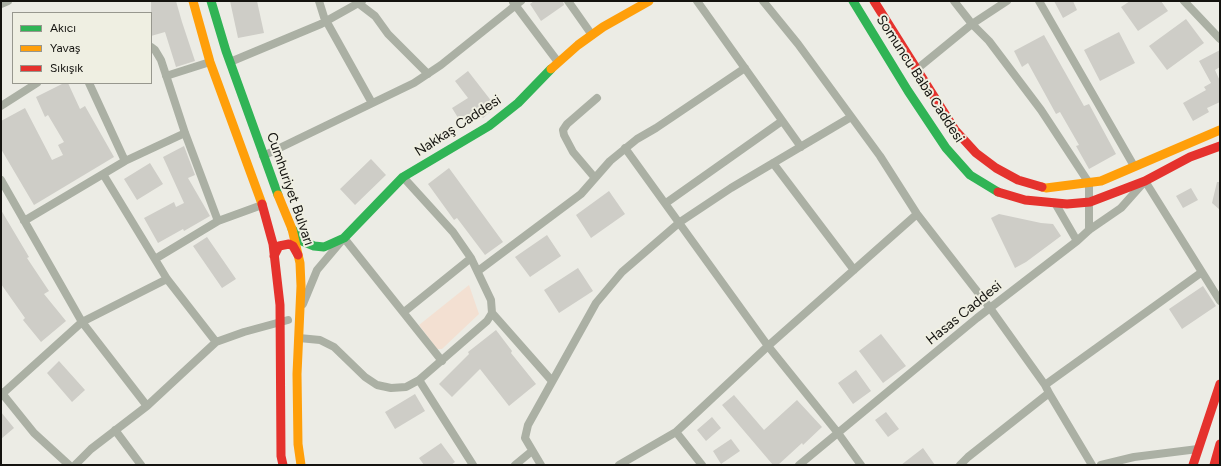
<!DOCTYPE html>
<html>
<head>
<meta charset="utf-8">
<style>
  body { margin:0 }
  #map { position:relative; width:1221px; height:466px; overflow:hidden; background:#ecece5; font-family:Figtree,sans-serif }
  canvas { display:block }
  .frame { position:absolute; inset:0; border:2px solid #14130f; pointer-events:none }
  .legend { position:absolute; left:12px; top:12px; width:140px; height:72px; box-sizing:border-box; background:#efefe2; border:1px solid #97978e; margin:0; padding:5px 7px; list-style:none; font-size:12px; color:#14130f }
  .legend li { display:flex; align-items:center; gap:8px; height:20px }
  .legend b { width:20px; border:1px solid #97978e }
</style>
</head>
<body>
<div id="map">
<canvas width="1221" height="466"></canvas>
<div class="frame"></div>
<ul class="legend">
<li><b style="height:5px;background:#30b455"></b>Akıcı</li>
<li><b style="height:5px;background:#ff9f0a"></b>Yavaş</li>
<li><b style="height:5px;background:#e5322d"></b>Sıkışık</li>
</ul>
</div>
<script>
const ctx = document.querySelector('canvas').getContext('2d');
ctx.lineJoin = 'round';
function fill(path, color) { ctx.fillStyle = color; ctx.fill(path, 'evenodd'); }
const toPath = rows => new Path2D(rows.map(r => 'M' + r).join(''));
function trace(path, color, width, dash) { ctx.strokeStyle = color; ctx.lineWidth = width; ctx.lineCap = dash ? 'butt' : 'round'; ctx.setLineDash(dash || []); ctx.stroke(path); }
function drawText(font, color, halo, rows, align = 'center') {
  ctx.font = font + ' Figtree,sans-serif'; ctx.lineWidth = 4; ctx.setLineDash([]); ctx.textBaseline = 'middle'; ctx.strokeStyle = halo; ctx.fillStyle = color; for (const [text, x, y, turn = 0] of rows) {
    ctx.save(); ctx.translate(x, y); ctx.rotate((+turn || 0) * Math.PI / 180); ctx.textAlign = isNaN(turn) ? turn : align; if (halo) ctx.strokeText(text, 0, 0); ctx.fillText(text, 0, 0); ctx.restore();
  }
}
fill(toPath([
  [469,285,479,314,442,349,437,349,419,325]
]), '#f3e0d2');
fill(toPath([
  [151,1,176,1,182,22,195,61,176,67,165,32,151,36],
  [230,1,257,1,264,33,238,38],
  [534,1,563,1,564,5,541,21,530,4],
  [1054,1,1073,1,1077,10,1063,18],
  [1130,1,1161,1,1168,11,1138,31,1121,7],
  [1186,19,1204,43,1167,70,1149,46],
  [1119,32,1135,63,1100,81,1084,50],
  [1044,35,1084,106,1089,104,1116,154,1089,169,1076,146,1079,145,1060,112,1056,114,1028,63,1022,67,1014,51],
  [1220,50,1220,67,1215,70,1220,81,1220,102,1207,108,1209,112,1193,121,1183,103,1206,90,1204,87,1211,83,1199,61],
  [468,71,496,107,483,118,477,110,460,121,452,108,468,98,455,81],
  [64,83,68,83,80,109,85,106,114,157,34,205,1,149,1,121,25,108,52,160,63,155,58,145,64,142,48,115,45,117,36,97],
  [184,146,195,175,188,178,210,216,184,231,183,229,158,243,144,218,174,202,176,207,184,203,163,157],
  [371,159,386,175,355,205,340,189],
  [150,163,163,184,137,200,124,179],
  [449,168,503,242,485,255,457,218,454,220,428,184],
  [1217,182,1220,182,1220,210,1212,203],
  [1191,188,1198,200,1183,208,1176,196],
  [609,191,625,214,591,238,576,215],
  [1,210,29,257,27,258,49,291,44,294,66,321,41,342,23,320,25,318,1,284],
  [999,214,1041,223,1053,224,1061,236,1026,262,1015,268,991,218],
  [547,235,561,256,530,277,515,257],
  [207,237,236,279,222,288,193,246],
  [578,268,593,291,559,313,544,290],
  [1203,286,1216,306,1182,329,1169,309],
  [496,330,512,351,511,353,536,384,509,406,480,369,452,397,439,384,469,354,468,352],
  [881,334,906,366,883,383,859,351],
  [59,361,85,390,72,402,47,373],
  [856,370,871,391,853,404,838,383],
  [415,394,425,411,395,429,385,412],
  [734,395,764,430,797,400,822,427,803,445,802,443,778,465,773,465,722,405],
  [1,412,14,428,1,439],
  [886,412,899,429,888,437,875,420],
  [712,417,721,428,706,441,697,430],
  [731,439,740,451,721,464,713,451],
  [441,443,455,462,451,465,424,465,419,458],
  [923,448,935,465,901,465]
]), '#cecdc7');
trace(toPath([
  [319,1,324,17,372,103],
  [568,1,592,35],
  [697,1,801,147],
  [763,1,798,44,880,156,917,214,990,308,1045,385,1049,393,1092,465],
  [954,1,972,24,989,41,1041,110,1089,183,1089,230],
  [1039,1,1134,166],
  [1184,1,1220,39],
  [513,2,558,62],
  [358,3,375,16,388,34,428,74],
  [1,4,8,1],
  [151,47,155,50,161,60,185,133,218,221],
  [230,62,321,24,362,1],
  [917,69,972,24,1007,1],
  [166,76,210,62],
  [89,83,125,161,185,133],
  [1,106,37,83],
  [625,148,768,346,838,433,861,465],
  [263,156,414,83,441,65,521,1],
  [773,163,854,270],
  [103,174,167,279,216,342],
  [595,178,573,152,564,135,563,130,567,124,597,98],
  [1,180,82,322,147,406],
  [666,203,782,121],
  [1055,203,1077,241],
  [24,221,125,161],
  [155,259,218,221,262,205],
  [478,271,581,194,610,161,637,139,656,128,745,68],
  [303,304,317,270,344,238,442,361],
  [404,312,471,258],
  [492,313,552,381],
  [299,338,320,340,334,347,365,377,377,385,391,388,406,387,419,380,487,321,492,313,491,300,471,258,453,232,403,177],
  [419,380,473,465],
  [1045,385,1202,272],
  [1,392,34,433,69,465],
  [2,394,82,322,167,279],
  [115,430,141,465],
  [676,432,702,465],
  [75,465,91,449,147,406,216,342,244,332,288,320],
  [515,465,532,451],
  [541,465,525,438,528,425,596,303,622,272,680,222,731,188,851,117],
  [619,465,676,432,768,346,917,214],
  [799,465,977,318,1077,241,1089,230,1121,208,1145,181,1220,301],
  [960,465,968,457,1049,393],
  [1101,465,1134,457,1198,449]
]), '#abb0a4', 8);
trace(toPath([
  [211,1,226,51,278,195],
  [853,1,908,91,946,148,970,175,998,192],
  [292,229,302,241,314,246,324,247,344,238,403,177,489,126,518,103,551,69]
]), '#30b455', 9);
trace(toPath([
  [193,1,210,62,262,204],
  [551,69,578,45,603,27,649,1],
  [1042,187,1046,188,1101,181,1220,130],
  [278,195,292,229,300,263,301,286,297,374,298,444,301,465]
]), '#ff9f0a', 9);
trace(toPath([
  [874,1,955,130,976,153,996,168,1018,180,1042,187],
  [998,192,1025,200,1067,204,1090,202,1145,181,1190,157,1220,146],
  [262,204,273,244,280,305,281,456,283,465],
  [274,256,279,246,289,244,293,246,298,255],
  [1193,465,1220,384],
  [1214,465,1220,444]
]), '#e5322d', 9);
drawText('14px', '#14130f', '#efefe2', [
  ["Somuncu Baba Caddesi",920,79,57],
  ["Nakkaş Caddesi",458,126,-33],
  ["Cumhuriyet Bulvarı",290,189,71],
  ["Hasas Caddesi",964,313,-39]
]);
</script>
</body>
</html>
